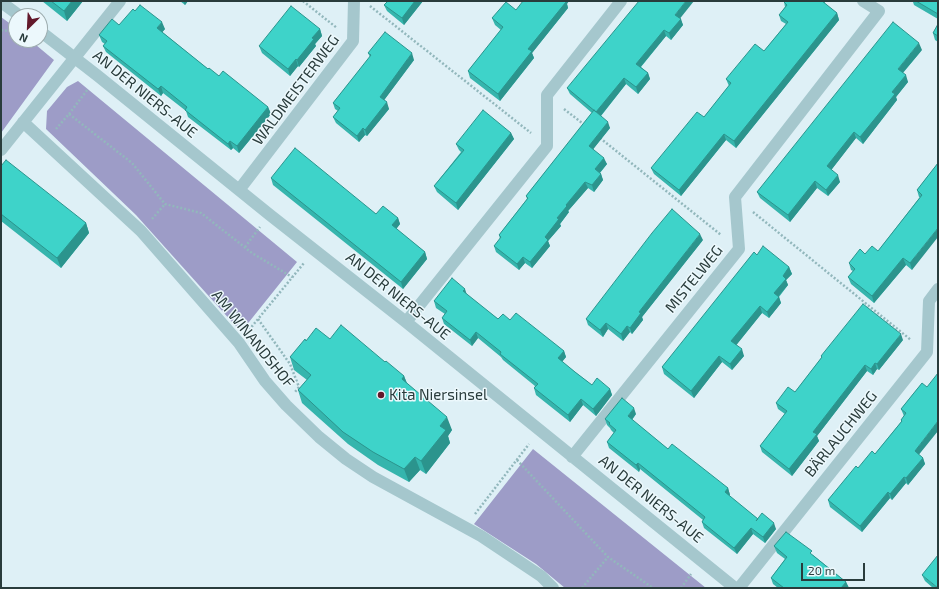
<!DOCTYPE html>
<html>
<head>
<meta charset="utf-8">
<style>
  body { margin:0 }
  #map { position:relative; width:939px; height:589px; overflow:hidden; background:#def0f6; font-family:"Exo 2",sans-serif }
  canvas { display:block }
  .frame { position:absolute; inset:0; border:2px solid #293c3c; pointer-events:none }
  .north { position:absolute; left:8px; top:8px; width:40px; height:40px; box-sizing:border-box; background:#ecf8fc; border:1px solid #9eadaf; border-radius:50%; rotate:204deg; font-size:11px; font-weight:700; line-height:16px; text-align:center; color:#293c3c }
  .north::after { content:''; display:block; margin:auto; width:14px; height:18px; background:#63192b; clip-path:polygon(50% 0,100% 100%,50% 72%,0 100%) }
  .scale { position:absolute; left:801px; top:563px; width:64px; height:18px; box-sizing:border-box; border:2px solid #293c3c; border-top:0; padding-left:5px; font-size:12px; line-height:14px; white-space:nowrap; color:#293c3c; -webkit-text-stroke:3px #ecf8fc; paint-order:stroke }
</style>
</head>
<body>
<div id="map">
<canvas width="939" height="589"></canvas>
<div class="frame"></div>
<div class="north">N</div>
<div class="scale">20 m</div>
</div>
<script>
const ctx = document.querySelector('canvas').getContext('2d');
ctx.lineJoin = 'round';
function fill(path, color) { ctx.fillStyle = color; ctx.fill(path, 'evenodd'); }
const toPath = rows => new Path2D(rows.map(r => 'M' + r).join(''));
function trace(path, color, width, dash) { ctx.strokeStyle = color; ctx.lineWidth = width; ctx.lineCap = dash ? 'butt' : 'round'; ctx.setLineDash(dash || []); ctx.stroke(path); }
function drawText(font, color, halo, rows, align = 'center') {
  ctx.font = font + ' "Exo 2",sans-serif'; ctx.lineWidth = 3; ctx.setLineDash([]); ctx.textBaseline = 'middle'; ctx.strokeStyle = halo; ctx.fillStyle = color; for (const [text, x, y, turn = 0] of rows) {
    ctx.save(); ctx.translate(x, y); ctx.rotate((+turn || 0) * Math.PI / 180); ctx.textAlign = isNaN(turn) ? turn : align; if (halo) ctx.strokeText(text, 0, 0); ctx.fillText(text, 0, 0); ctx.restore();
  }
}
fill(toPath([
  [1,17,16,28,16,40,30,40,54,60,1,133],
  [78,81,297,262,241,332,136,215,46,129,47,111,67,87],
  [533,449,706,588,565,588,536,564,474,524]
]), '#9d9cc7');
trace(toPath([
  [303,1,337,28],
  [370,6,531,133],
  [1,30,10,31],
  [564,109,586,126],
  [69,114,88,89],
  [56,129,69,114,132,163,165,204,201,213,252,253,292,277],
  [600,138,721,235],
  [753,212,911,340],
  [152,219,165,204],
  [245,247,260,227],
  [258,319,290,364,299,387,295,392],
  [249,330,304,263],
  [517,460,608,557,653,588],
  [475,514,529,444],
  [582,588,608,557],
  [681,588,691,574]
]), '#92b7bc', 2.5, [2, 2]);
trace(toPath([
  [1,2,20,16],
  [40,31,98,76,270,215,406,322,735,588],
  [23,122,141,231,239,343,265,381,286,405,319,437,346,459,373,477,481,536,541,576,553,588],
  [1,150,120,1],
  [239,190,353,41,354,1],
  [406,322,547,146,547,95,621,1],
  [572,457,739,249,735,197,879,11,863,1],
  [739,588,927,352,929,301,938,289]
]), '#a5c7cd', 12);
fill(toPath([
  [42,1,83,1,67,21],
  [180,1,188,1,185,5],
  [388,1,423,1,404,25,387,11,384,5],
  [785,1,825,1,825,4,837,13,839,20,736,148,726,140,681,196,654,174,651,168,704,117,729,86,726,79,764,51,786,24,781,21,779,15,785,7,784,2],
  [911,1,938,1,938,19,914,5,913,2],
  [567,4,568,8,532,53,534,58,500,101,470,78,468,71,501,30,495,25,492,18,516,10],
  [135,11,165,29,162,32,208,69,268,107,271,114,239,153,233,148,231,150,188,117,186,111,163,93,161,96,106,52,103,46,105,44,102,42,99,35,119,25],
  [680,18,683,25,671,40,666,36,641,67,648,73,650,79,638,94,626,84,601,116,610,128,593,149,607,164,600,173,601,174,603,180,594,192,588,188,568,211,569,212,560,224,561,226,548,241,550,246,532,268,525,263,519,270,496,252,494,246,500,239,499,235,527,199,526,196,592,113,570,94,567,88],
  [938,24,938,42,935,40,933,33],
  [320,29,322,36,315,44,316,46,299,67,298,66,290,76,262,53,259,46],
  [922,50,903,73,908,82,896,97,897,100,863,144,856,138,831,170,840,182,828,196,817,188,790,222,760,198,757,192],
  [368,53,414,60,384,100,389,109,367,136,365,135,359,142,336,123,333,117,338,111,335,109,333,103,370,57],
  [511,133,514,139,458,210,437,192,434,186,461,152,459,150,456,144],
  [938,163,912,270,906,265,874,303,851,284,848,277,853,271,851,270,849,263,865,254,878,251,920,197,919,197,917,190],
  [1,166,86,223,89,233,61,268,1,221],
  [271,178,376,214,398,218,400,224,396,229,425,252,427,259,403,289,273,185],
  [703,240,642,317,643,320,632,334,630,332,623,341,608,329,603,337,588,325,586,319],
  [757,255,789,267,792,274,786,280,788,285,779,297,781,303,769,318,762,313,736,345,744,356,732,370,722,362,694,398,664,374,662,367],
  [467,295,498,319,510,320,564,351,566,357,562,362,592,385,610,389,612,395,596,416,583,405,570,422,536,395,534,388,535,386,503,360,501,357,478,338,472,346,444,324,442,318,445,314,436,308,434,301],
  [330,339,385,362,404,376,407,383,452,430,448,436,450,443,426,474,420,470,409,482,378,465,348,444,302,403,298,390,307,380,294,370,290,357,306,341],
  [903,340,879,370,877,369,873,375,867,371,817,436,819,441,792,476,762,452,760,446,785,414,778,409,776,403,795,392,822,357,821,356],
  [922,383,919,455,923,458,925,464,908,485,906,483,892,500,890,498,862,532,830,507,828,500,858,468,875,454,901,422,901,420,904,416,901,409],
  [636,414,632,420,668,449,728,488,730,495,729,496,758,519,776,529,765,543,753,534,737,554,704,528,702,522,703,520,640,469,639,472,609,448,607,442,614,433,611,430,610,428,607,425,605,419],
  [774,546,813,555,846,582,849,588,778,588,773,584,771,578,785,559,777,553],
  [922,575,938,588,933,588,925,581]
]), '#35b5ad');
fill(toPath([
  [72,1,83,1,67,21,64,11],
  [183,1,188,1,185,5],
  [415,1,423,1,404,25,402,18],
  [563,1,569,1,567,4,568,8,532,53,534,58,500,101,498,94,528,49],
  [686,1,694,1,678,21,675,15],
  [837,13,839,20,736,148,734,141],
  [681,19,683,25,671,40,669,33],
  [162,22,165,29,160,35,157,28],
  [320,29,322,36,315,44,316,46,299,67,297,60,312,38],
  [664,30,666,36,638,70,636,64],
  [919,43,922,50,900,76,898,69],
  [412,53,414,60,382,103,380,97],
  [296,59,298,66,290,76,288,69],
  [648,73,650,79,638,94,636,87],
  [906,75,908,82,896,97,897,100,863,144,860,137,892,92],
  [624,78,626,84,599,118,596,112],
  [161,86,163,93,161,96,158,89],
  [387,102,389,109,367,136,365,130],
  [268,107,271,114,239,153,237,146],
  [608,122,610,128,591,152,589,146],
  [363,128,365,135,359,142,357,136],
  [854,132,856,138,829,173,827,166],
  [511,133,514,139,458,210,456,203],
  [724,134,726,140,681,196,679,190],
  [230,141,233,148,231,150,228,144],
  [604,158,607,164,598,175,595,169],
  [601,174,603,180,594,192,592,185],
  [838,175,840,182,828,196,826,190],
  [815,181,817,188,790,222,788,215],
  [585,182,588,188,568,211,569,212,560,224,561,226,548,241,550,246,532,268,530,262,545,237,566,205],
  [398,218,400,224,394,232,392,225],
  [86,223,89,233,61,268,57,258],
  [938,228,938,237,912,270,910,263],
  [700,234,703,240,642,317,643,320,632,334,630,328,639,312],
  [425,252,427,259,403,289,401,282],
  [523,257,525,263,519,270,517,264],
  [903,258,906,265,874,303,872,296],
  [789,267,792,274,786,280,788,285,776,299,774,293,783,276],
  [465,289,467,295,463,291],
  [779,297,781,303,769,318,767,312],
  [760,306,762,313,734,348,731,341],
  [606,323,608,329,603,337,600,330],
  [627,326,630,332,623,341,621,334],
  [476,332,478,338,472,346,470,340],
  [901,334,903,340,879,370,877,364],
  [742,349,744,356,732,370,730,364],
  [564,351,566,357,560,364,558,358],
  [719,356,722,362,694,398,691,391],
  [875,363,877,369,873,375,871,369],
  [865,365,867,371,817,436,819,441,792,476,789,469,813,432],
  [404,376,409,389,402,379],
  [610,389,612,395,596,416,593,409],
  [581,399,583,405,570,422,568,415],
  [634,408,636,414,630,422,628,416],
  [447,417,452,430,448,436,450,443,426,474,421,461,440,426],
  [938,421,938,431,917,457,915,451],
  [415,457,420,470,409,482,404,469],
  [923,458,925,464,908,485,906,478],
  [638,463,640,469,639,472,636,465],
  [904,477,906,483,892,500,890,494],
  [728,488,730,495,727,498,725,492],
  [888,492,890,498,862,532,860,526],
  [774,523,776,529,765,543,763,537],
  [751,528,753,534,737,554,734,548],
  [846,582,849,588,841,588]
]), '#2b948d');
const building = toPath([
  [51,1,72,1,64,11,51,1],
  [388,1,415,1,402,18,384,5,388,1],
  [523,1,565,1,566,2,528,49,532,51,498,94,468,71,503,27,492,18,506,2,516,10,523,1],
  [639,1,686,1,675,15,681,19,669,33,664,30,636,64,648,73,636,87,624,78,596,112,567,88,639,1],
  [785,1,822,1,837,13,734,141,724,134,679,190,651,168,697,112,704,117,731,83,726,79,755,44,764,51,788,22,779,15,787,5,784,2,785,1],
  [916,1,938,1,938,14,916,1],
  [140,5,162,22,157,28,208,69,209,68,219,76,223,71,268,107,237,146,230,141,228,144,185,110,187,107,161,86,158,89,103,46,107,41,99,35,112,19,119,25,133,9,135,11,140,5],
  [291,6,320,29,312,38,314,39,297,60,296,59,288,69,259,46,291,6],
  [893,22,919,43,898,69,906,75,892,92,895,94,860,137,854,132,827,166,838,175,826,190,815,181,788,215,757,192,893,22],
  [938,24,938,36,933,33,938,24],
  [385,32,412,53,380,97,387,102,365,130,363,128,357,136,333,117,340,108,333,103,371,55,368,53,385,32],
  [483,110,511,133,456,203,434,186,464,150,456,144,483,110],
  [594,110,608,122,589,146,604,158,595,169,601,174,592,185,585,182,566,205,567,206,557,218,559,219,545,237,548,240,530,262,523,257,517,264,494,246,501,237,499,235,528,198,526,196,594,110],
  [295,148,376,214,383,206,398,218,392,225,425,252,401,282,271,178,295,148],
  [6,160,86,223,57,258,1,214,1,166,6,160],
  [938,163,938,228,910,263,903,258,872,296,848,277,855,269,849,263,860,249,865,254,872,246,878,251,922,195,917,190,938,163],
  [672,209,700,234,639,312,641,313,630,328,627,326,621,334,606,323,600,330,586,319,652,233,672,209],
  [763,246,789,267,783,276,786,279,774,293,779,297,767,312,760,306,731,341,742,349,730,364,719,356,691,391,662,367,754,252,757,255,763,246],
  [452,278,465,289,463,291,498,319,503,314,510,320,516,313,564,351,558,358,575,372,592,385,597,378,610,389,593,409,581,399,568,415,534,388,538,384,500,354,501,352,476,332,470,340,442,318,447,311,434,301,452,278],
  [863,304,901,334,877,364,875,363,871,369,865,365,813,432,817,434,789,469,760,446,787,411,776,403,788,387,795,392,822,357,821,356,863,304],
  [341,325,385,362,386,361,404,376,402,379,447,417,440,426,446,430,421,461,415,457,404,469,373,452,343,432,298,390,311,375,290,357,305,339,306,341,316,328,330,339,341,325],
  [938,373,938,421,915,451,923,458,906,478,904,477,890,494,888,492,860,526,828,500,856,466,858,468,872,451,875,454,902,421,901,420,906,413,901,409,922,383,927,387,938,373],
  [622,398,634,408,628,416,668,449,672,444,728,488,725,492,758,519,756,521,762,513,774,523,763,537,751,528,734,548,702,522,705,517,638,463,636,465,607,442,616,430,609,424,610,423,605,419,622,398],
  [786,532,812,551,810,553,846,582,841,588,784,588,771,578,787,557,774,546,786,532],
  [938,555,938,588,922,575,938,555]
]);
fill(building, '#3ed3c9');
trace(building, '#2b948d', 1);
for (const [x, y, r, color] of [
  [381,395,4,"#63192b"]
]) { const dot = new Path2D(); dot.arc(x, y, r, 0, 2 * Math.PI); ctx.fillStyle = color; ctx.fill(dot); trace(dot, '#ecf8fc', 1.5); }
drawText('15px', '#293c3c', '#ecf8fc', [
  ["WALDMEISTERWEG",296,90,-53],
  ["AN DER NIERS-AUE",145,94,39],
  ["MISTELWEG",694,279,-51],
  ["AN DER NIERS-AUE",398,296,39],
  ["AM WINANDSHOF",253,339,51],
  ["BÄRLAUCHWEG",841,434,-51],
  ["AN DER NIERS-AUE",651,499,39]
]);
drawText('15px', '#293c3c', '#ecf8fc', [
  ["Kita Niersinsel",389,395]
], 'left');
</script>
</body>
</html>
